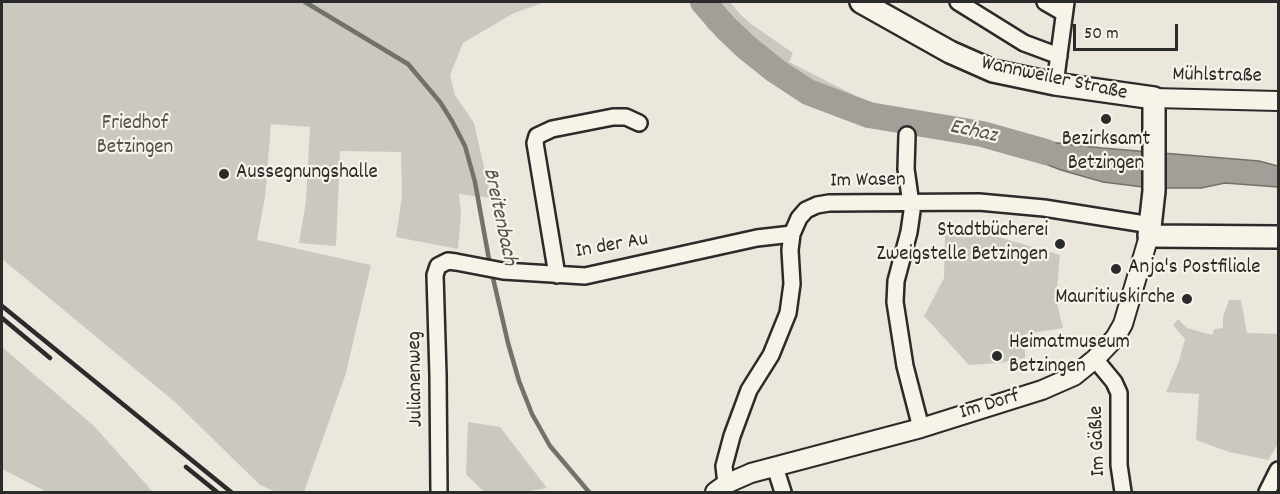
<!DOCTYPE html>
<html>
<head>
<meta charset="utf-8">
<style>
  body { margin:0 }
  #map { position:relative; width:1280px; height:494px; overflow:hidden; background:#ebe7dd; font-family:Dekko,sans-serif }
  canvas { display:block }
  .frame { position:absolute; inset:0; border:3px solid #2b2b2b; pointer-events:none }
  .scale { position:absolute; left:1073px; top:24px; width:105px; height:27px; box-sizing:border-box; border:3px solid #2b2b2b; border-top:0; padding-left:8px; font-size:18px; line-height:21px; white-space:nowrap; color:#2b2b2b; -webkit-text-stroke:4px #f7f3e8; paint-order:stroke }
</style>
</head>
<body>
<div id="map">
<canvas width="1280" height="494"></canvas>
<div class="frame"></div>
<div class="scale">50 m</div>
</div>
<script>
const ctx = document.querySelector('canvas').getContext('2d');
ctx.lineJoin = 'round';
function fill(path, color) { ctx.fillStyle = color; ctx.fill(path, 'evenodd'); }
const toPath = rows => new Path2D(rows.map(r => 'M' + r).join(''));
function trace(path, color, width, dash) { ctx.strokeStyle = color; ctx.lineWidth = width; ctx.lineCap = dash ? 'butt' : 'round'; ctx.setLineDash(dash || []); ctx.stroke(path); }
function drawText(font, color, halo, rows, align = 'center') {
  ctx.font = font + ' Dekko,sans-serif'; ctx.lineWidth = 4.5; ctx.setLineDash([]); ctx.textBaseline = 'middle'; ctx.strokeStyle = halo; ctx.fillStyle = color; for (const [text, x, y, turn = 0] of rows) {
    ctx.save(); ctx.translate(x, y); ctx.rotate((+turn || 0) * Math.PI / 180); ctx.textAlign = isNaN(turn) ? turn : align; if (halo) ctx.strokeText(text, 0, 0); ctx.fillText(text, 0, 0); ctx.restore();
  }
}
fill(toPath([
  [2,2,545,2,514,13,463,43,450,75,455,95,474,123,491,198,459,194,461,214,458,249,396,237,402,196,401,152,340,151,336,246,299,243,306,201,310,127,271,124,265,197,257,240,371,265,346,373,304,492,276,492,260,485,175,402,2,259],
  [689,2,730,2,740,14,751,24,793,53,789,62,856,96,853,107,815,92,753,45,709,30],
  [945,234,972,234,995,236,1060,255,1056,299,1063,328,1025,334,1025,358,999,363,969,365,924,316,944,278],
  [1229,300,1241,300,1247,333,1278,334,1278,444,1268,460,1229,452,1196,440,1199,394,1166,392,1179,361,1185,339,1173,325,1178,319,1187,328,1212,335,1214,329,1223,328,1223,317],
  [2,347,94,426,153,492,47,492,2,469],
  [468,422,500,427,547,488,524,492,484,492,466,474]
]), '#cbc8bf');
const water = toPath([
  [1022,139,1102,148,1259,161,1278,166,1278,187,1225,183,1201,188,1151,188,1103,182,1061,170,1020,154,1012,146,1013,142,1022,139]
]);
fill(water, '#a29f98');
trace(water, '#72716c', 1.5);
trace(toPath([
  [305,2,408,64,440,102,452,121,465,146,475,182,490,265,508,343,519,381,532,414,550,446,589,492]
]), '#72716c', 4.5);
trace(toPath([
  [703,2,725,27,746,47,776,71,808,92,869,115,982,134,1046,152]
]), '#a29f98', 26);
const minor = toPath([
  [958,2,1024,43,1059,56],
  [1045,2,1064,13],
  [1055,84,1066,2],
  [907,135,906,169,912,211,909,232,896,281,895,302,905,366,921,428],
  [557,275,535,143,537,136,552,129,613,117,626,117,639,123],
  [1095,359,1114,382,1119,393,1119,465,1123,492],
  [775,467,783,492],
  [726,484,724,466,732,436,749,390,771,355,788,313,792,284,790,250,792,234,799,218,806,210,817,205,829,203,979,202,1044,208,1151,225],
  [439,492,438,375,435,275,438,266,448,261,456,262,503,271,585,276,757,238,792,234],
  [1267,492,1278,470]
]);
const tertiary = toPath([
  [1154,98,1278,101],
  [715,492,726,484,751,473,921,428,1042,390,1074,376,1095,359,1115,338,1123,324,1149,236]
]);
const secondary = toPath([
  [861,2,950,52,993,71,1055,84,1154,98,1154,191,1149,236,1278,237]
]);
trace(minor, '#2b2b2b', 20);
trace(tertiary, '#2b2b2b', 22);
trace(secondary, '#2b2b2b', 26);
trace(minor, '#f7f3e8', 15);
trace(tertiary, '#f7f3e8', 18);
trace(secondary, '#f7f3e8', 21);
trace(toPath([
  [2,306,231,492],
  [2,318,50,358],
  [186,467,217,492]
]), '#2b2b2b', 4.5);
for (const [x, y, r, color] of [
  [1106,119,6,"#2b2b2b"],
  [224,174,6,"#2b2b2b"],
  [1060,244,6,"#2b2b2b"],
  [1116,269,6,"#2b2b2b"],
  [1187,299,6,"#2b2b2b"],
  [997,356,6,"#2b2b2b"]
]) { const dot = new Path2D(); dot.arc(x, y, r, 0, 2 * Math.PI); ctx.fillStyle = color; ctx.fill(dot); trace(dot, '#f7f3e8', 2); }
drawText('21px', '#2b2b2b', '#f7f3e8', [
  ["Mühlstraße",1217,77,1],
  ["Wannweiler Straße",1054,80,12],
  ["Im Wasen",868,182,-1],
  ["In der Au",612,247,-10],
  ["Julianenweg",417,379,-91],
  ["Im Dorf",990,406,-17],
  ["Im Gäßle",1099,441,-92]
]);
drawText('21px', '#535250', '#f7f3e8', [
  ["Friedhof",135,125],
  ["Betzingen",135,149]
]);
drawText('21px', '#2b2b2b', '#f7f3e8', [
  ["Bezirksamt",1106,141,"center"],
  ["Betzingen",1106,165,"center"],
  ["Aussegnungshalle",236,174],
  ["Stadtbücherei",1048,232,"right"],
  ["Zweigstelle Betzingen",1048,256,"right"],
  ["Anja's Postfiliale",1128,269],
  ["Mauritiuskirche",1175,299,"right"],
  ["Heimatmuseum",1009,344],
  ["Betzingen",1009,368]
], 'left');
drawText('italic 22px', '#555451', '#f7f3e8', [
  ["Echaz",973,133,12],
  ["Breitenbach",498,217,78]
]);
</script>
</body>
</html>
